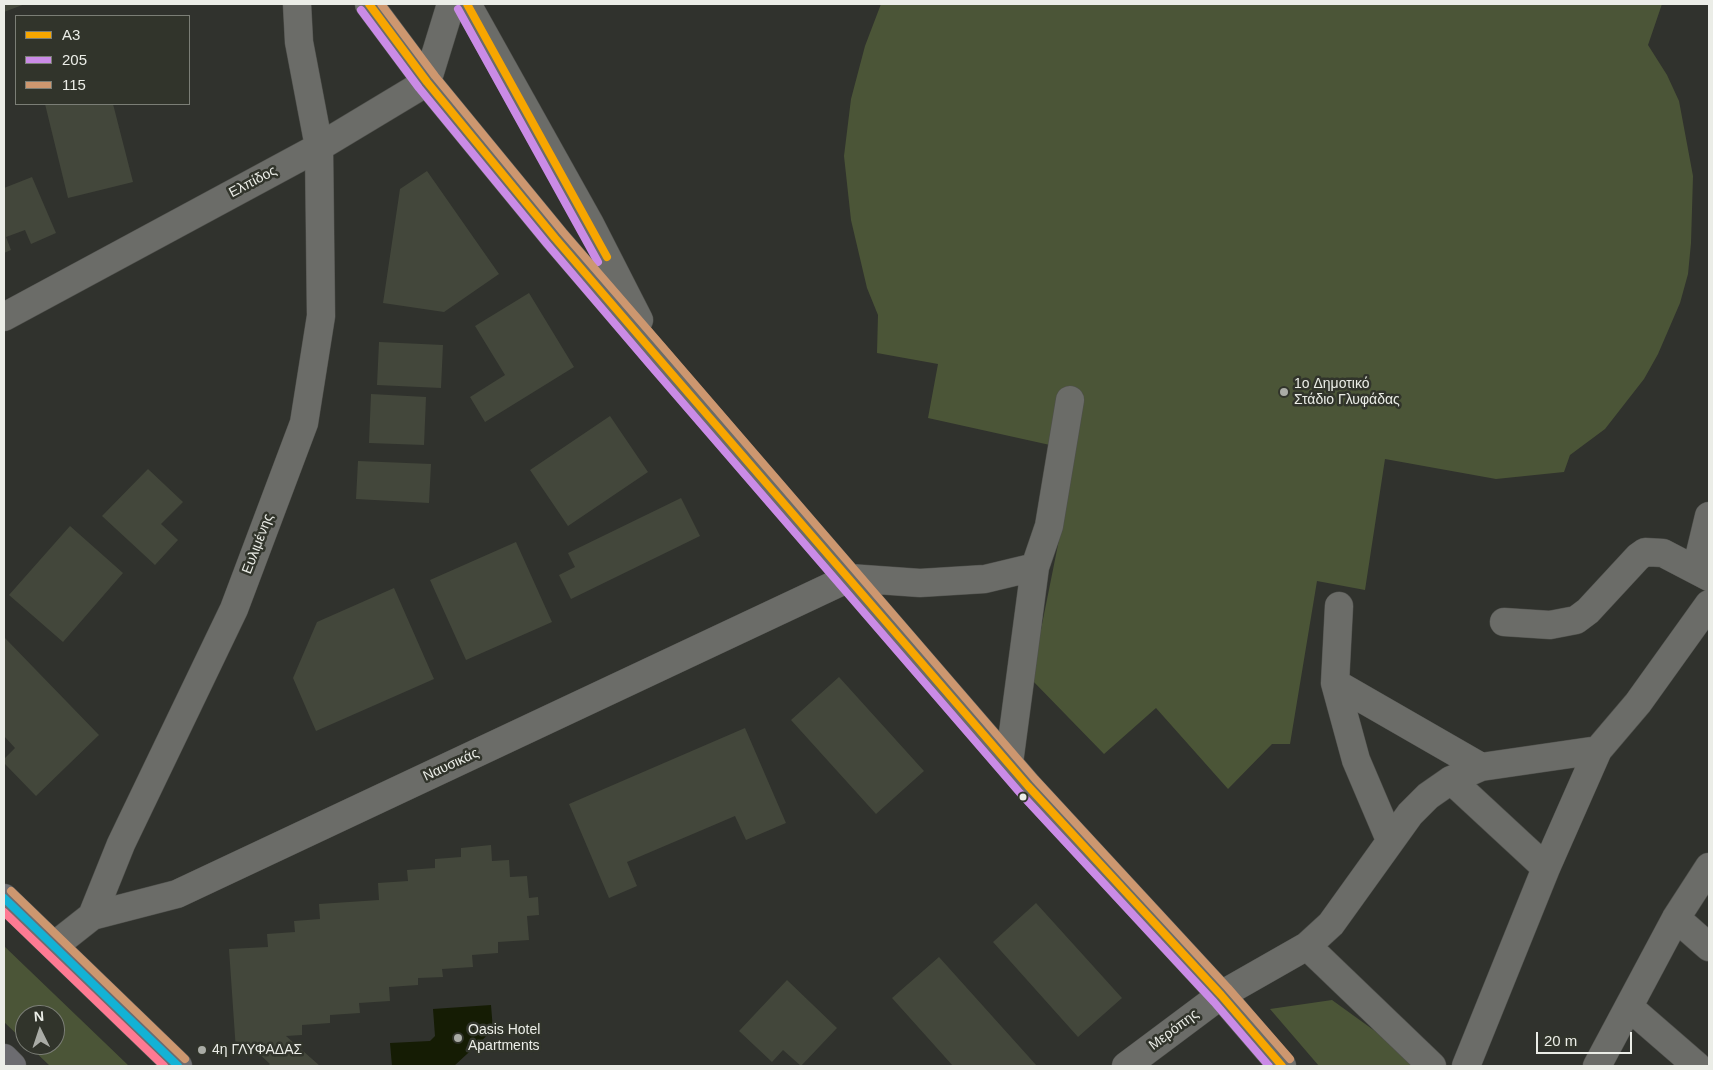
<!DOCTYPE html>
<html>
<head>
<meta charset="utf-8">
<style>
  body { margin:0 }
  #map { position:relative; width:1713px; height:1070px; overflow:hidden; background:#30322d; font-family:Arial,sans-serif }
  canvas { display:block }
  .frame { position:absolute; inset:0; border:5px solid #ebede7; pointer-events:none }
  .legend { position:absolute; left:15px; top:15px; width:175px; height:90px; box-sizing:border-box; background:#31342b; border:1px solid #7b7e76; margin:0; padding:6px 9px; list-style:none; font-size:15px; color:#ebede7 }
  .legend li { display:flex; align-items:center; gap:10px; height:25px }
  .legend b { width:25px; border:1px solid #7b7e76 }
  .north { position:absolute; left:15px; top:1005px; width:50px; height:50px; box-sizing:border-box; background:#31342b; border:1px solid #7b7e76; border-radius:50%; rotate:356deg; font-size:14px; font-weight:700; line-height:20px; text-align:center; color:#ebede7 }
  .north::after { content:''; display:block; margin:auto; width:18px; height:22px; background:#aaaca6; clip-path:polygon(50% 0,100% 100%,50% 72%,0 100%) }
  .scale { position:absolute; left:1536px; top:1032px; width:96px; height:22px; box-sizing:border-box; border:2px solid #ebede7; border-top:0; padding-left:6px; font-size:15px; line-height:18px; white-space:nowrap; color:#ebede7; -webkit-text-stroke:4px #31342b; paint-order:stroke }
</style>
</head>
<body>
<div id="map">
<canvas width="1713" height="1070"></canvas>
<div class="frame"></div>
<ul class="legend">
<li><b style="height:6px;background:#f7a600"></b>Α3</li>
<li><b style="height:6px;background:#ca8be6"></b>205</li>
<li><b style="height:6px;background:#cd976f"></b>115</li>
</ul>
<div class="north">N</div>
<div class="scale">20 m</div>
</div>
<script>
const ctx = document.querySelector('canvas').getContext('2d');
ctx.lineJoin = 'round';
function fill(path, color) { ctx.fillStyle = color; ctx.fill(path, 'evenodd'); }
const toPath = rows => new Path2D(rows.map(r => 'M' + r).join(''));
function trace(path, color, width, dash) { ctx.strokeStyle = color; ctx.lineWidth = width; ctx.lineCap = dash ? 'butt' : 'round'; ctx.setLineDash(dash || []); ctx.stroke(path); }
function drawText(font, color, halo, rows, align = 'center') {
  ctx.font = font + ' Arial,sans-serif'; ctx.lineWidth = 5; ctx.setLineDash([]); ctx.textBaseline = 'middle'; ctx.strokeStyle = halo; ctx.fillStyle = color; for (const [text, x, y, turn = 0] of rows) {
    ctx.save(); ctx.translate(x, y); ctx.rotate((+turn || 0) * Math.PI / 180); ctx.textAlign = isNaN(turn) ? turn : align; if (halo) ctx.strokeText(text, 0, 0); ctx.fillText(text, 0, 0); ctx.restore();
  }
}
fill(toPath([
  [881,4,1662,4,1648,45,1667,75,1679,101,1693,176,1691,243,1688,274,1680,303,1658,354,1644,379,1605,429,1570,455,1564,472,1496,479,1385,459,1365,590,1317,581,1290,744,1272,744,1228,789,1156,708,1104,754,1031,679,1069,490,1043,482,1050,445,928,418,938,364,877,353,878,315,867,288,851,220,844,156,851,99,865,46],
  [4,946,129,1066,50,1066,28,1045,55,1045,55,1015,25,1015,25,1042,4,1022],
  [1332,1000,1386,1039,1416,1066,1319,1066,1270,1009]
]), '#4b5537');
fill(toPath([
  [491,1005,493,1030,454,1066,392,1066,390,1043,430,1041,435,1036,433,1009]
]), '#151c04');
fill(toPath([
  [4,4,25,4,4,12],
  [45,104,113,104,133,182,68,198],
  [427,171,499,274,444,312,383,303,400,189],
  [32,177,56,233,31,244,25,230,6,237,11,250,4,253,4,188],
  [529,293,574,367,485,422,470,397,505,375,475,326],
  [379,342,443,345,441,388,377,385],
  [371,394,426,397,424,445,369,443],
  [610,416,648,472,568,526,530,470],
  [358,461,431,464,429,503,356,499],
  [148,469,183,502,161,524,178,540,155,565,102,516],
  [681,498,700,536,571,599,559,575,575,567,568,553],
  [70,526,123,573,63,642,9,595],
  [516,542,552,622,466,660,430,580],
  [394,588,434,679,316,731,293,678,317,622],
  [4,637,99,735,36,796,4,763,4,759,15,748,4,736],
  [839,677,924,771,876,814,791,720],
  [745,728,786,823,746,840,735,816,627,862,637,886,609,898,569,804],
  [491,845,492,861,509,860,510,877,527,876,529,898,538,897,539,915,527,916,529,940,498,942,498,953,472,955,473,967,442,969,443,977,418,978,418,985,389,987,390,1001,359,1003,360,1013,330,1015,330,1023,302,1025,302,1035,286,1036,320,1066,268,1066,270,1064,255,1050,236,1051,229,949,268,947,267,934,295,932,294,921,320,919,319,904,379,900,378,883,408,881,407,870,435,868,435,859,461,857,461,848],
  [1036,903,1122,998,1078,1037,993,942],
  [939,957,1037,1066,953,1066,892,998],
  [787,980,837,1028,801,1066,783,1050,772,1062,739,1031]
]), '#43473b');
const minor = toPath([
  [369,4,427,82,555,238,659,359,1028,786,1221,995,1282,1066],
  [467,4,590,224,639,320],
  [4,317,319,147,427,82,451,4],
  [1696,570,1709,516],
  [1339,606,1335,683,1356,760,1390,840],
  [1504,622,1550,625,1576,620,1588,611,1638,557,1645,552,1663,553,1709,577],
  [1335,683,1481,767],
  [1009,763,1035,567],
  [1451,780,1546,868,1598,750],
  [92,916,121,844,234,609,304,423,321,316,319,147,299,42,297,4],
  [1676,918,1709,947],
  [54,946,92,916,177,894,849,578,920,583,985,579,1035,567,1049,526,1070,400],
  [1307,946,1432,1066],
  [1629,1007,1697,1066],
  [1126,1066,1221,995,1307,946,1331,924,1410,814,1428,796,1451,780,1481,767,1598,750,1638,703,1709,604],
  [1466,1066,1546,868],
  [1597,1066,1676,918,1709,867]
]);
const highway = toPath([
  [4,898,178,1066],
  [4,1058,12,1066]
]);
trace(minor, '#4f504c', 29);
trace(highway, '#4f504c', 29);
trace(minor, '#6b6c68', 28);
trace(highway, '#6c6c70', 28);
trace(toPath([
  [369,4,427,82,555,238,659,359,1028,786,1221,995,1282,1066],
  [467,4,607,257]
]), '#f7a600', 8);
trace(toPath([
  [458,9,598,262],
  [361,10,419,88,547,244,651,366,1020,793,1214,1002,1269,1066]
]), '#ca8be6', 8);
trace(toPath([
  [381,4,435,76,563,232,667,352,1035,779,1228,988,1290,1059],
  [11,891,185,1059]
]), '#cd976f', 8);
trace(toPath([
  [4,898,178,1066]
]), '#13b2d5', 8);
trace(toPath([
  [4,912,164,1066]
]), '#fe7a93', 8);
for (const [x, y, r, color] of [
  [1284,392,5,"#aaaca6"],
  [1023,797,4.5,"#ebede7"],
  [458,1038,5,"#aaaca6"],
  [202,1050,5,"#aaaca6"]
]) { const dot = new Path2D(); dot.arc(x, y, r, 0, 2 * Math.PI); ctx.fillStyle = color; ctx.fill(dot); trace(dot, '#31342b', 2); }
drawText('14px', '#ebede7', '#31342b', [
  ["Ελπίδος",253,182,-28],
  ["Ευλιμένης",258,544,-69],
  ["Ναυσικάς",451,765,-25],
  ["Μερόπης",1174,1030,-37]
]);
drawText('14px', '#ebede7', '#31342b', [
  ["1ο Δημοτικό",1294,384],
  ["Στάδιο Γλυφάδας",1294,400],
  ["Oasis Hotel",468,1030],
  ["Apartments",468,1046],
  ["4η ΓΛΥΦΑΔΑΣ",212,1050]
], 'left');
</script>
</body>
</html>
